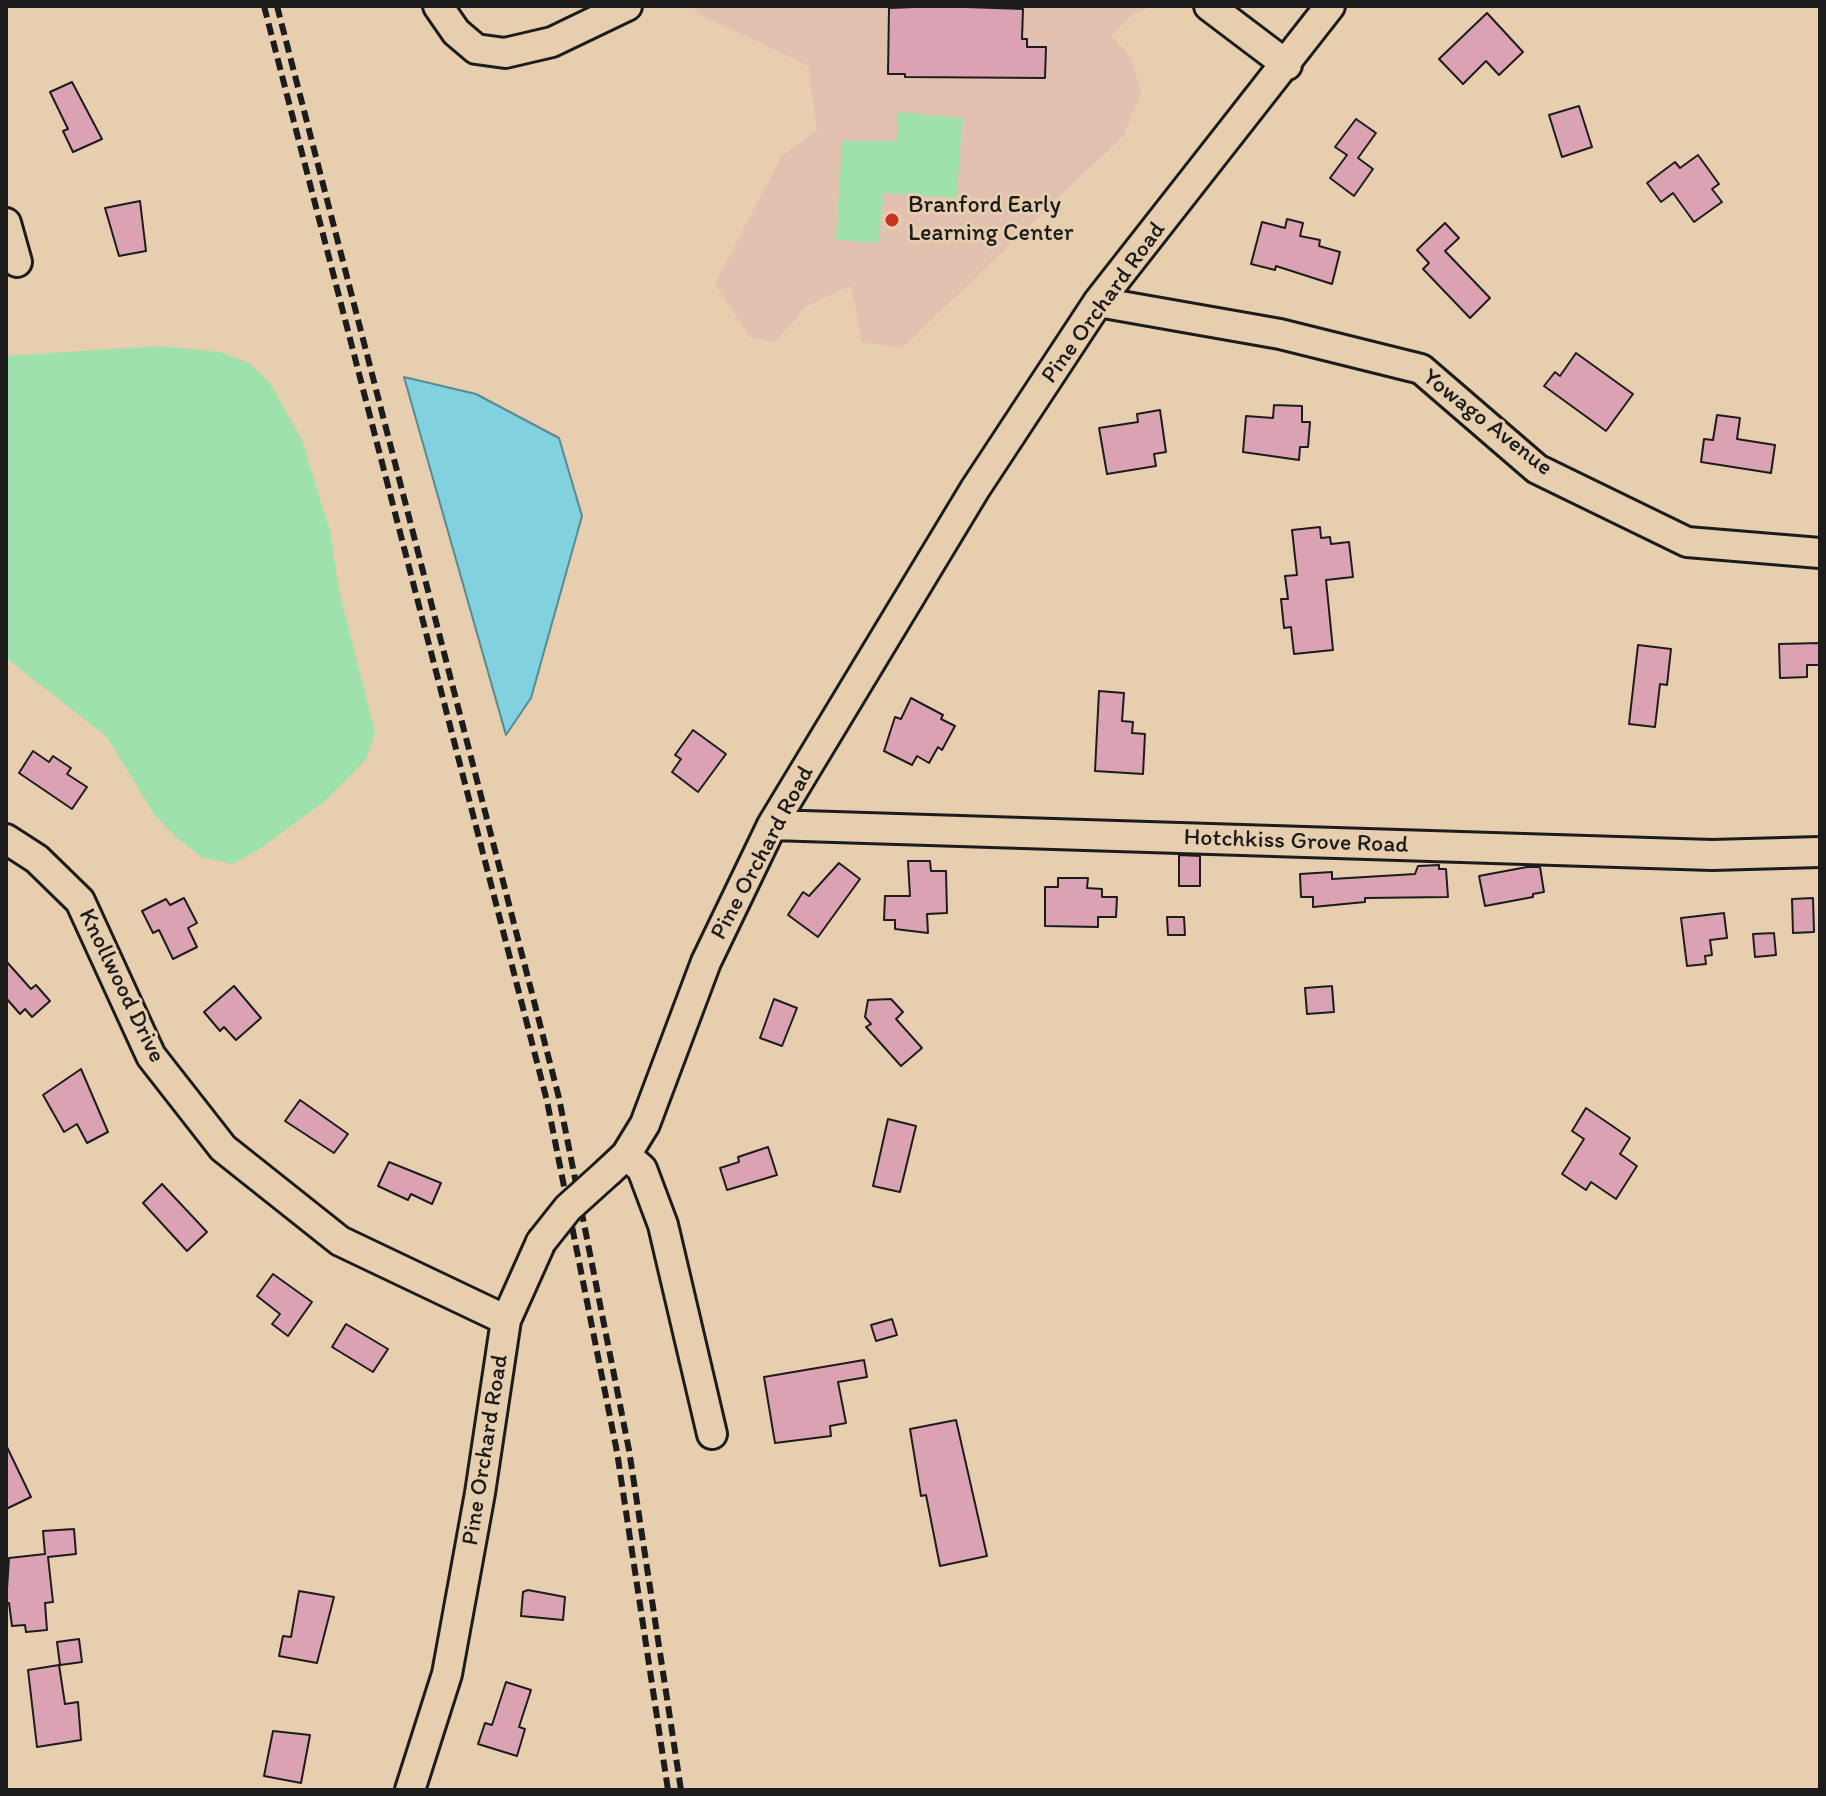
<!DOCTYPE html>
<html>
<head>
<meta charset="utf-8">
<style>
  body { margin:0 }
  #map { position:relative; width:1826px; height:1796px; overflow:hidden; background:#e7ceaf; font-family:Itim,sans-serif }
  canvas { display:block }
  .frame { position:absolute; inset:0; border:8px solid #1c1c1c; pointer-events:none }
</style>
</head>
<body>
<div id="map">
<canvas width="1826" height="1796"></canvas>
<div class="frame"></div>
</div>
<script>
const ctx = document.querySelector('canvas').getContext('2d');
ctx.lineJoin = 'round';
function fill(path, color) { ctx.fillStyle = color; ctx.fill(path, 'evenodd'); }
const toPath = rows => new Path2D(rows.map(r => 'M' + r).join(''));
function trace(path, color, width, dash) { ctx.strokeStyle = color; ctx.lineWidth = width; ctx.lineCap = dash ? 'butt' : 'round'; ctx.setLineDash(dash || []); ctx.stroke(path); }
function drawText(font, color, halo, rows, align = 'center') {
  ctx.font = font + ' Itim,sans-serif'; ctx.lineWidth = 6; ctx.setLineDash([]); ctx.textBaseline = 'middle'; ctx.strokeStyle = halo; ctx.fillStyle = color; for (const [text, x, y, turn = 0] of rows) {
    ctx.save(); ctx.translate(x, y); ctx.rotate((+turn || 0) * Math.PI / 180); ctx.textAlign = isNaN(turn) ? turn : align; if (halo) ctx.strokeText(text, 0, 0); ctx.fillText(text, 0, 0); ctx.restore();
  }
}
fill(toPath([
  [694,6,1153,6,1134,13,1111,36,1132,58,1141,94,1123,136,902,348,862,342,851,286,807,306,775,342,750,337,715,284,782,156,817,130,808,66,695,12]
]), '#e3c1b0');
fill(toPath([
  [897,112,963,118,956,198,884,193,878,243,836,240,842,141,897,141],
  [159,346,220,352,249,363,270,383,302,440,330,531,339,590,375,732,366,759,326,800,258,850,232,864,201,857,175,836,154,814,107,737,6,658,6,356]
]), '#9ee1ac');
const water = toPath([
  [404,377,476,394,559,438,582,516,531,698,506,735,404,377]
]);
fill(water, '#82d1df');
trace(water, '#598991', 2);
const building = toPath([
  [939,6,1023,9,1022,39,1027,39,1027,47,1046,47,1045,78,905,77,905,74,888,74,889,8,939,6],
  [1487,13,1523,52,1499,75,1486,61,1463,84,1439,59,1487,13],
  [72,82,102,139,73,152,63,131,68,129,50,92,72,82],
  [1579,106,1592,147,1562,157,1549,115,1579,106],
  [1356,119,1376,133,1358,158,1373,169,1354,196,1330,178,1347,155,1335,147,1356,119],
  [1698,155,1719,184,1712,189,1722,202,1694,222,1673,193,1661,202,1647,183,1675,162,1680,168,1698,155],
  [140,201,146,251,119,256,105,208,140,201],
  [1287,219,1303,223,1300,236,1320,240,1319,246,1340,252,1332,284,1276,266,1275,270,1251,264,1262,222,1285,228,1287,219],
  [1445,223,1459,238,1445,251,1490,298,1470,318,1423,269,1429,263,1417,250,1445,223],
  [1576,353,1633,394,1606,431,1544,386,1555,372,1560,376,1576,353],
  [1274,405,1302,406,1302,422,1310,422,1308,447,1300,447,1299,460,1243,452,1246,416,1273,418,1274,405],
  [1160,410,1166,452,1154,454,1156,466,1107,474,1099,428,1138,422,1137,414,1160,410],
  [1717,415,1740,418,1737,439,1775,445,1771,473,1701,462,1704,439,1713,440,1717,415],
  [1320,527,1321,538,1330,537,1331,544,1349,542,1353,577,1326,580,1333,650,1294,654,1291,627,1284,628,1281,599,1288,599,1285,576,1297,575,1292,530,1320,527],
  [1820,643,1820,665,1807,665,1807,677,1780,678,1779,644,1820,643],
  [1638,645,1671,649,1667,685,1660,684,1655,727,1629,724,1638,645],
  [1099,691,1124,693,1122,721,1133,722,1132,733,1145,734,1143,774,1095,771,1099,691],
  [911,698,943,715,941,719,955,726,942,750,938,747,929,763,917,756,912,765,884,751,895,717,901,719,911,698],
  [693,730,726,754,698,792,672,772,681,759,675,755,693,730],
  [33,751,49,762,53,756,71,768,67,774,87,787,72,809,19,773,33,751],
  [1179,855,1200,856,1200,886,1179,886,1179,855],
  [908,861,930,861,931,871,946,871,947,913,927,914,928,933,895,929,895,920,884,920,885,896,910,896,908,861],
  [839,863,860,879,818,937,788,915,803,892,809,896,839,863],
  [1439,865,1439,869,1446,869,1448,897,1365,898,1365,902,1313,907,1313,897,1301,897,1300,874,1332,872,1332,879,1415,874,1418,866,1439,865],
  [1527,867,1540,867,1544,892,1533,894,1533,897,1485,906,1479,876,1527,867],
  [1058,878,1088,878,1087,888,1102,889,1102,897,1117,897,1116,917,1098,917,1098,927,1045,926,1045,887,1058,887,1058,878],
  [184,898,197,923,188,928,197,947,173,959,159,930,153,933,142,911,166,899,170,905,184,898],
  [1813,898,1814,932,1793,933,1792,899,1813,898],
  [1724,913,1727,938,1710,940,1712,955,1705,956,1706,964,1687,966,1681,918,1724,913],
  [1167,917,1184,917,1185,935,1168,935,1167,917],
  [1774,933,1776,955,1755,957,1753,934,1774,933],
  [6,961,31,989,36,985,50,1001,32,1017,25,1009,20,1014,6,998,6,961],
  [234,986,261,1018,236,1040,224,1027,220,1031,204,1012,234,986],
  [1332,986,1334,1012,1307,1014,1305,988,1332,986],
  [774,999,797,1008,782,1046,760,1038,774,999],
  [891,999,903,1012,896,1019,922,1048,901,1066,866,1027,871,1024,865,1017,868,1000,891,999],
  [81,1069,108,1132,87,1143,77,1124,64,1132,43,1095,81,1069],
  [300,1100,348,1134,334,1153,285,1121,300,1100],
  [1586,1108,1630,1138,1620,1154,1637,1166,1616,1199,1591,1182,1586,1190,1562,1174,1584,1139,1572,1131,1586,1108],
  [888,1119,916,1126,900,1192,873,1186,888,1119],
  [768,1147,777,1175,727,1190,720,1168,739,1162,738,1157,768,1147],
  [389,1162,441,1183,432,1204,411,1194,408,1200,378,1186,389,1162],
  [162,1184,207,1232,187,1251,143,1203,162,1184],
  [273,1274,312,1302,288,1336,272,1324,280,1314,257,1296,273,1274],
  [892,1319,897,1335,876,1341,871,1325,892,1319],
  [346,1324,388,1349,373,1372,332,1347,346,1324],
  [864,1360,867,1377,838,1382,846,1423,830,1426,831,1436,775,1443,764,1377,864,1360],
  [956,1420,987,1556,940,1566,926,1495,921,1496,910,1429,956,1420],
  [6,1445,31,1497,6,1509,6,1445],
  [74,1529,76,1554,48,1557,53,1602,45,1603,47,1630,26,1632,25,1625,12,1626,9,1603,6,1604,9,1558,45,1554,43,1531,74,1529],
  [528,1590,565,1597,563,1620,521,1616,523,1592,528,1590],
  [299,1591,334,1597,317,1663,279,1656,283,1636,291,1637,299,1591],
  [79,1639,82,1662,60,1665,57,1642,79,1639],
  [59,1665,65,1704,78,1702,81,1740,37,1747,28,1670,59,1665],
  [506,1682,531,1690,519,1727,525,1729,517,1756,478,1744,485,1723,492,1725,506,1682],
  [273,1731,310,1735,301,1783,264,1776,273,1731]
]);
fill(building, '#dba2b4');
trace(building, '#1c1c1c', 2);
const minor = toPath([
  [438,6,456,32,476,49,505,53,552,42,627,6],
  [1209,6,1287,65],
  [6,223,17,262],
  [1098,302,1280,334,1421,369,1537,469,1687,542,1820,553],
  [772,825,1712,855,1820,852],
  [6,839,37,859,80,901,151,1056,223,1148,340,1241,506,1320],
  [626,1155,642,1169,663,1225,712,1434],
  [609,1171,626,1155,645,1124,706,962,772,825,975,489,1098,302,1330,6],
  [410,1790,447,1674,480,1493,506,1320,541,1242]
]);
trace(minor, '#1c1c1c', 34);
trace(minor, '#e7ceaf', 28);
trace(toPath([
  [264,6,547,1101,617,1452,668,1790],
  [277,6,559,1098,629,1450,681,1790]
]), '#1c1c1c', 6, [12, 6]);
const minorBridge = toPath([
  [541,1242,568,1208,609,1171]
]);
trace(minorBridge, '#1c1c1c', 34, []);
trace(minorBridge, '#e7ceaf', 28);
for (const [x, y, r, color] of [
  [892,220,8,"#c8321e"]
]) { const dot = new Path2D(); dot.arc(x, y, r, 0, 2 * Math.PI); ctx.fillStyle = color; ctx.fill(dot); trace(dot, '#e7ceaf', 3); }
drawText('24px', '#1c1c1c', '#e7ceaf', [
  ["Branford Early",908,206],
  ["Learning Center",908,234]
], 'left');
drawText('24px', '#1c1c1c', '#e7ceaf', [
  ["Pine Orchard Road",1104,303,-54],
  ["Yowago Avenue",1487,423,38],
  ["Hotchkiss Grove Road",1296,842,2],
  ["Pine Orchard Road",763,853,-62],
  ["Knollwood Drive",121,986,64],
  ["Pine Orchard Road",486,1450,-81]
]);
</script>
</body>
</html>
